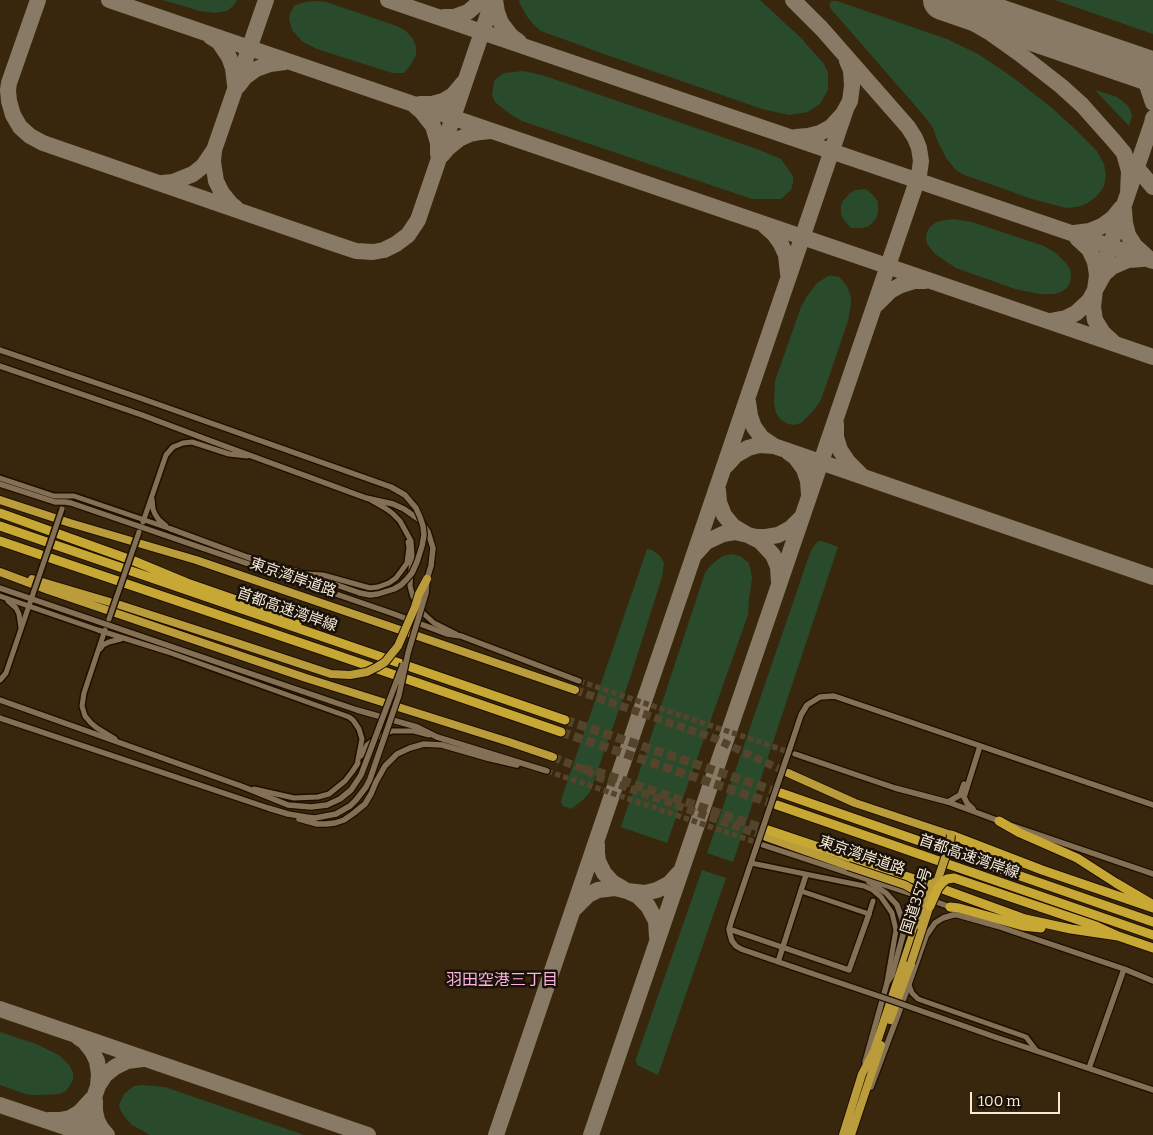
<!DOCTYPE html>
<html>
<head>
<meta charset="utf-8">
<style>
  body { margin:0 }
  #map { position:relative; width:1153px; height:1135px; overflow:hidden; background:#38270c; font-family:Bitter,serif }
  canvas { display:block }
  .scale { position:absolute; left:970px; top:1092px; width:90px; height:22px; box-sizing:border-box; border:2px solid #f6ebdb; border-top:0; padding-left:6px; font-size:15px; line-height:18px; white-space:nowrap; color:#f6ebdb; -webkit-text-stroke:4px #191107; paint-order:stroke }
</style>
</head>
<body>
<div id="map">
<canvas width="1153" height="1135"></canvas>
<div class="scale">100 m</div>
</div>
<script>
const ctx = document.querySelector('canvas').getContext('2d');
ctx.lineJoin = 'round';
function fill(path, color) { ctx.fillStyle = color; ctx.fill(path, 'evenodd'); }
const toPath = rows => new Path2D(rows.map(r => 'M' + r).join(''));
function trace(path, color, width, dash) { ctx.strokeStyle = color; ctx.lineWidth = width; ctx.lineCap = dash ? 'butt' : 'round'; ctx.setLineDash(dash || []); ctx.stroke(path); }
function drawText(font, color, halo, rows, align = 'center') {
  ctx.font = font + ' Bitter,"Noto Sans JP",serif'; ctx.lineWidth = 5; ctx.setLineDash([]); ctx.textBaseline = 'middle'; ctx.strokeStyle = halo; ctx.fillStyle = color; for (const [text, x, y, turn = 0] of rows) {
    ctx.save(); ctx.translate(x, y); ctx.rotate((+turn || 0) * Math.PI / 180); ctx.textAlign = isNaN(turn) ? turn : align; if (halo) ctx.strokeText(text, 0, 0); ctx.fillText(text, 0, 0); ctx.restore();
  }
}
fill(toPath([
  [163,0,237,0,233,6,227,11,215,13,200,11],
  [519,0,760,0,800,37,824,64,828,73,828,90,820,104,808,112,789,115,762,109,604,54,541,31,536,27,528,18,520,4],
  [1055,0,1153,0,1153,34],
  [314,1,326,2,397,26,406,31,413,39,416,47,416,55,410,66,404,73,392,73,317,49,303,42,292,30,289,19,290,14,294,6,298,4,306,2],
  [831,1,837,1,947,39,978,54,1011,76,1052,108,1074,128,1097,151,1104,164,1106,175,1104,186,1100,192,1096,197,1086,204,1077,207,1066,208,1032,199,962,174,955,169,946,158,938,142,933,128,925,117,831,9,829,5],
  [523,71,542,75,757,149,781,159,793,176,793,183,791,190,781,199,752,199,522,121,510,114,495,102,492,95,494,81,498,77,504,73],
  [1095,90,1117,97,1126,104,1130,109,1132,116,1129,126],
  [866,189,874,196,878,202,878,211,877,216,875,220,869,226,862,228,851,228,844,220,841,214,841,206,842,202,850,193,856,190],
  [953,219,972,222,1044,246,1056,253,1066,263,1070,269,1071,275,1070,282,1067,288,1061,292,1054,294,1039,294,1015,289,956,268,935,254,927,244,926,238,927,232,930,227,935,223,940,221],
  [828,276,835,276,839,277,842,280,848,288,851,298,851,304,848,321,821,400,813,411,801,423,794,425,788,424,781,420,776,413,774,403,775,381,801,307,807,296,817,283],
  [818,541,822,541,838,547,733,862,707,853,810,553,813,547],
  [647,549,652,550,660,556,664,563,662,577,630,678,590,792,584,799,571,809,563,806,561,802,562,797],
  [732,554,740,556,748,562,750,567,752,578,749,599,748,615,667,843,621,827,705,573,710,566,717,560,723,556],
  [702,870,726,878,658,1075,637,1065,636,1062,636,1059],
  [0,1032,36,1044,59,1055,70,1066,73,1073,73,1080,70,1085,66,1091,59,1094,39,1095,31,1095,22,1093,0,1085],
  [142,1085,165,1087,304,1135,150,1135,132,1125,124,1116,121,1111,119,1105,124,1094,134,1086]
]), '#2a4a2c');
trace(toPath([
  [38,0,9,83,8,90,9,101,13,115,20,127,30,136,43,143,335,244,356,251,373,252,384,250,396,244,408,235,418,220,493,0],
  [109,0,1153,357],
  [388,0,1153,261],
  [495,0,497,12,501,23,511,36,519,42],
  [934,0,989,32,1020,54,1061,86,1082,105,1114,141,1124,153,1129,171,1128,193],
  [444,17,454,17,468,12,482,0],
  [211,37,219,42,229,57,233,68,235,85],
  [1119,60,1128,64,1142,77,1147,85,1153,103],
  [238,86,245,77,256,69,270,64,285,62],
  [420,104,432,104,443,101,453,95,463,83],
  [415,106,422,112,433,126,438,143,438,154],
  [796,137,808,136,820,133,831,127,843,114,850,101,852,86,851,70,847,61],
  [214,150,213,162,216,181,222,193,231,204,236,208],
  [213,153,266,0],
  [442,155,448,148,459,139,470,134,481,132,490,131],
  [1132,162,1153,187],
  [162,183,173,182,193,174,203,166,214,150],
  [1124,210,1125,223,1128,235,1135,246,1147,257],
  [765,226,774,234,781,244,786,255,788,274],
  [1074,233,1090,231,1102,226,1113,218,1121,208],
  [1095,290,1152,123,1153,118],
  [877,304,890,291,901,285,914,281,925,281],
  [1050,321,1066,318,1076,313,1089,301,1095,290,1097,275,1095,262,1089,249,1077,238],
  [1113,342,1103,333,1095,320,1093,307,1095,290,1104,274,1112,267,1128,260,1142,259],
  [748,402,750,416,754,427,762,438,774,446],
  [836,424,836,437,840,450,848,462,860,474],
  [788,452,795,457,804,469,808,481,809,495],
  [727,465,736,455,748,448,759,445,774,446,1153,577],
  [718,490,719,502,724,515,733,526,748,535,756,537,766,537,778,535,791,528,801,518],
  [696,553,706,542,723,534,735,532,748,535,760,541,773,555,778,567,779,582],
  [597,845,597,853,598,861,604,873,612,882,627,891,645,893,657,890,669,884,679,873],
  [575,908,588,895,598,890,615,888,627,891,638,896,648,906,656,921,657,937],
  [0,1009,368,1135],
  [78,1037,84,1041,92,1051,97,1061,99,1074,98,1086,81,1135],
  [98,1086,105,1075,115,1067,127,1061,143,1059],
  [95,1101,95,1111,97,1120,101,1128,107,1135],
  [0,1105,89,1135],
  [49,1120,60,1120,70,1118,80,1112,92,1099],
  [496,1135,846,109],
  [591,1135,919,175,921,161,919,148,915,138,908,127,822,29,793,0]
]), '#887a64', 16);
trace(toPath([
  [943,0,1153,72]
]), '#887a64', 40);
trace(toPath([
  [579,681,795,754],
  [547,771,761,844]
]), '#54442b', 5.5, [5.5, 3]);
trace(toPath([
  [575,690,716,739,788,773],
  [553,757,583,769,600,778,766,837]
]), '#54442b', 8, [8, 4]);
trace(toPath([
  [565,720,781,793],
  [561,732,777,805],
  [583,769,601,773,768,830]
]), '#54442b', 9, [9, 4.5]);
const minor = toPath([
  [0,478,54,496,74,496,171,529],
  [152,499,153,509,155,514,159,520,166,526],
  [371,500,385,508,392,513,400,521,411,541,412,555,410,586,413,597,424,614,434,623,456,634],
  [143,522,166,455,173,447,183,443,192,442,229,454,247,456],
  [308,574,323,575,370,588,378,587,389,583,396,578,402,570,407,563,409,547,408,542],
  [0,596,98,630,168,652,349,717,353,720,359,729,362,739,357,765],
  [8,601,16,608,19,614,21,628],
  [105,630,84,693,82,706,85,716,91,723,97,728,115,739],
  [100,649,103,645,109,642,121,639],
  [0,680,6,673,34,591],
  [361,756,367,745,376,738,392,731,414,731,429,735],
  [254,789,294,798,318,797,329,794,345,781,352,772,358,763],
  [751,863,864,886,873,890,881,897,892,913,896,930,887,982],
  [801,891,869,914,873,901],
  [909,985,912,993,918,999,1026,1037,1036,1050]
]);
const tertiary = toPath([
  [0,366,142,415,211,441,366,498,393,504,404,509,421,521,428,532,433,548,431,566],
  [0,484,55,502,65,502,71,503,141,527,394,614,447,634,461,636,579,681],
  [171,529,247,557,302,573,360,593],
  [0,588,357,710,417,727,437,737,547,771],
  [0,700,241,786,288,805,311,807,327,805],
  [791,745,801,715,807,705,820,697,834,696,1153,805],
  [795,754,895,788,948,802,1002,822],
  [376,782,385,766,397,754,410,748,424,744,442,745,487,758,517,765],
  [948,802,960,795,964,784],
  [268,808,288,814],
  [973,809,967,803,964,797,980,746],
  [1013,826,1153,874],
  [763,845,918,896],
  [755,851,732,919,729,929,730,934,732,941,736,946,741,949,793,967],
  [931,900,953,908],
  [729,929,849,970,869,914],
  [778,962,806,875],
  [995,1037,1153,1090],
  [865,1062,887,983,892,975,903,935,902,919,897,905,886,893,869,882],
  [1089,1068,1124,969],
  [871,1087,898,1015,926,936,935,923,943,918,953,915,958,915,997,926,1124,969,1153,981]
]);
const trunk = toPath([
  [0,500,70,523,196,560,575,690],
  [0,572,48,590,306,678,509,742,553,757],
  [32,579,120,605,228,640],
  [788,773,855,803,951,835],
  [766,837,848,866],
  [890,1020,911,963],
  [843,1135,862,1074,874,1051,916,925],
  [851,1135,881,1045]
]);
const motorway = toPath([
  [0,513,134,561,187,583,285,617,297,623],
  [0,526,565,720],
  [0,541,322,650,561,732],
  [781,793,1153,922],
  [777,805,1153,935],
  [999,821,1020,833,1077,858,1116,883,1150,903],
  [768,830,926,883,1025,919,1071,929,1118,936],
  [951,835,1042,870,1153,908],
  [950,907,959,908,1023,926,1041,928],
  [1040,907,1096,926,1118,936,1153,948]
]);
trace(minor, '#1f0f00', 8);
trace(tertiary, '#1f0f00', 8);
trace(trunk, '#1f0f00', 10);
trace(motorway, '#1f0f00', 11);
trace(minor, '#847054', 5);
trace(tertiary, '#847054', 5.5);
trace(trunk, '#ba9d3a', 8);
trace(motorway, '#c8a834', 9);
const minorBridge = toPath([
  [34,591,62,509],
  [109,619,139,532]
]);
const tertiaryBridge = toPath([
  [0,350,140,398,391,487,405,495,416,508,420,517,423,526,424,535,422,546,417,562,412,573,407,579,401,585,394,589,378,594,370,595,360,593],
  [0,718,268,808],
  [327,805,340,799,351,790,361,775,403,664],
  [288,814,306,817,315,818,336,814,350,806,356,800,366,787,370,779,399,695,408,653,426,593,427,579,431,566],
  [299,819,317,824,326,824,335,823,344,820,354,813,365,804,371,794,376,782],
  [755,851,791,745],
  [793,967,893,1001,995,1037]
]);
const trunkBridge = toPath([
  [228,640,331,674,350,675,367,672,377,667,385,662,398,646,415,607,419,594,427,579],
  [848,866,905,885,914,890,920,901,920,910,916,925],
  [934,891,950,843,951,835],
  [924,907,932,882],
  [911,963,931,902]
]);
const motorwayBridge = toPath([
  [930,906,938,888,942,883,947,879,954,878,1040,907]
]);
trace(minorBridge, '#1f0f00', 8, []);
trace(tertiaryBridge, '#1f0f00', 8, []);
trace(trunkBridge, '#1f0f00', 10, []);
trace(motorwayBridge, '#1f0f00', 11, []);
trace(minorBridge, '#847054', 5);
trace(tertiaryBridge, '#847054', 5.5);
trace(trunkBridge, '#ba9d3a', 8);
trace(motorwayBridge, '#c8a834', 9);
drawText('15px', '#f6ebdb', '#191107', [
  ["東京湾岸道路",293,578,19],
  ["首都高速湾岸線",287,610,19],
  ["東京湾岸道路",862,856,19],
  ["首都高速湾岸線",969,857,19],
  ["国道357号",917,901,-72]
]);
drawText('16px', '#fbb4e0', '#191107', [
  ["羽田空港三丁目",502,981]
]);
</script>
</body>
</html>
